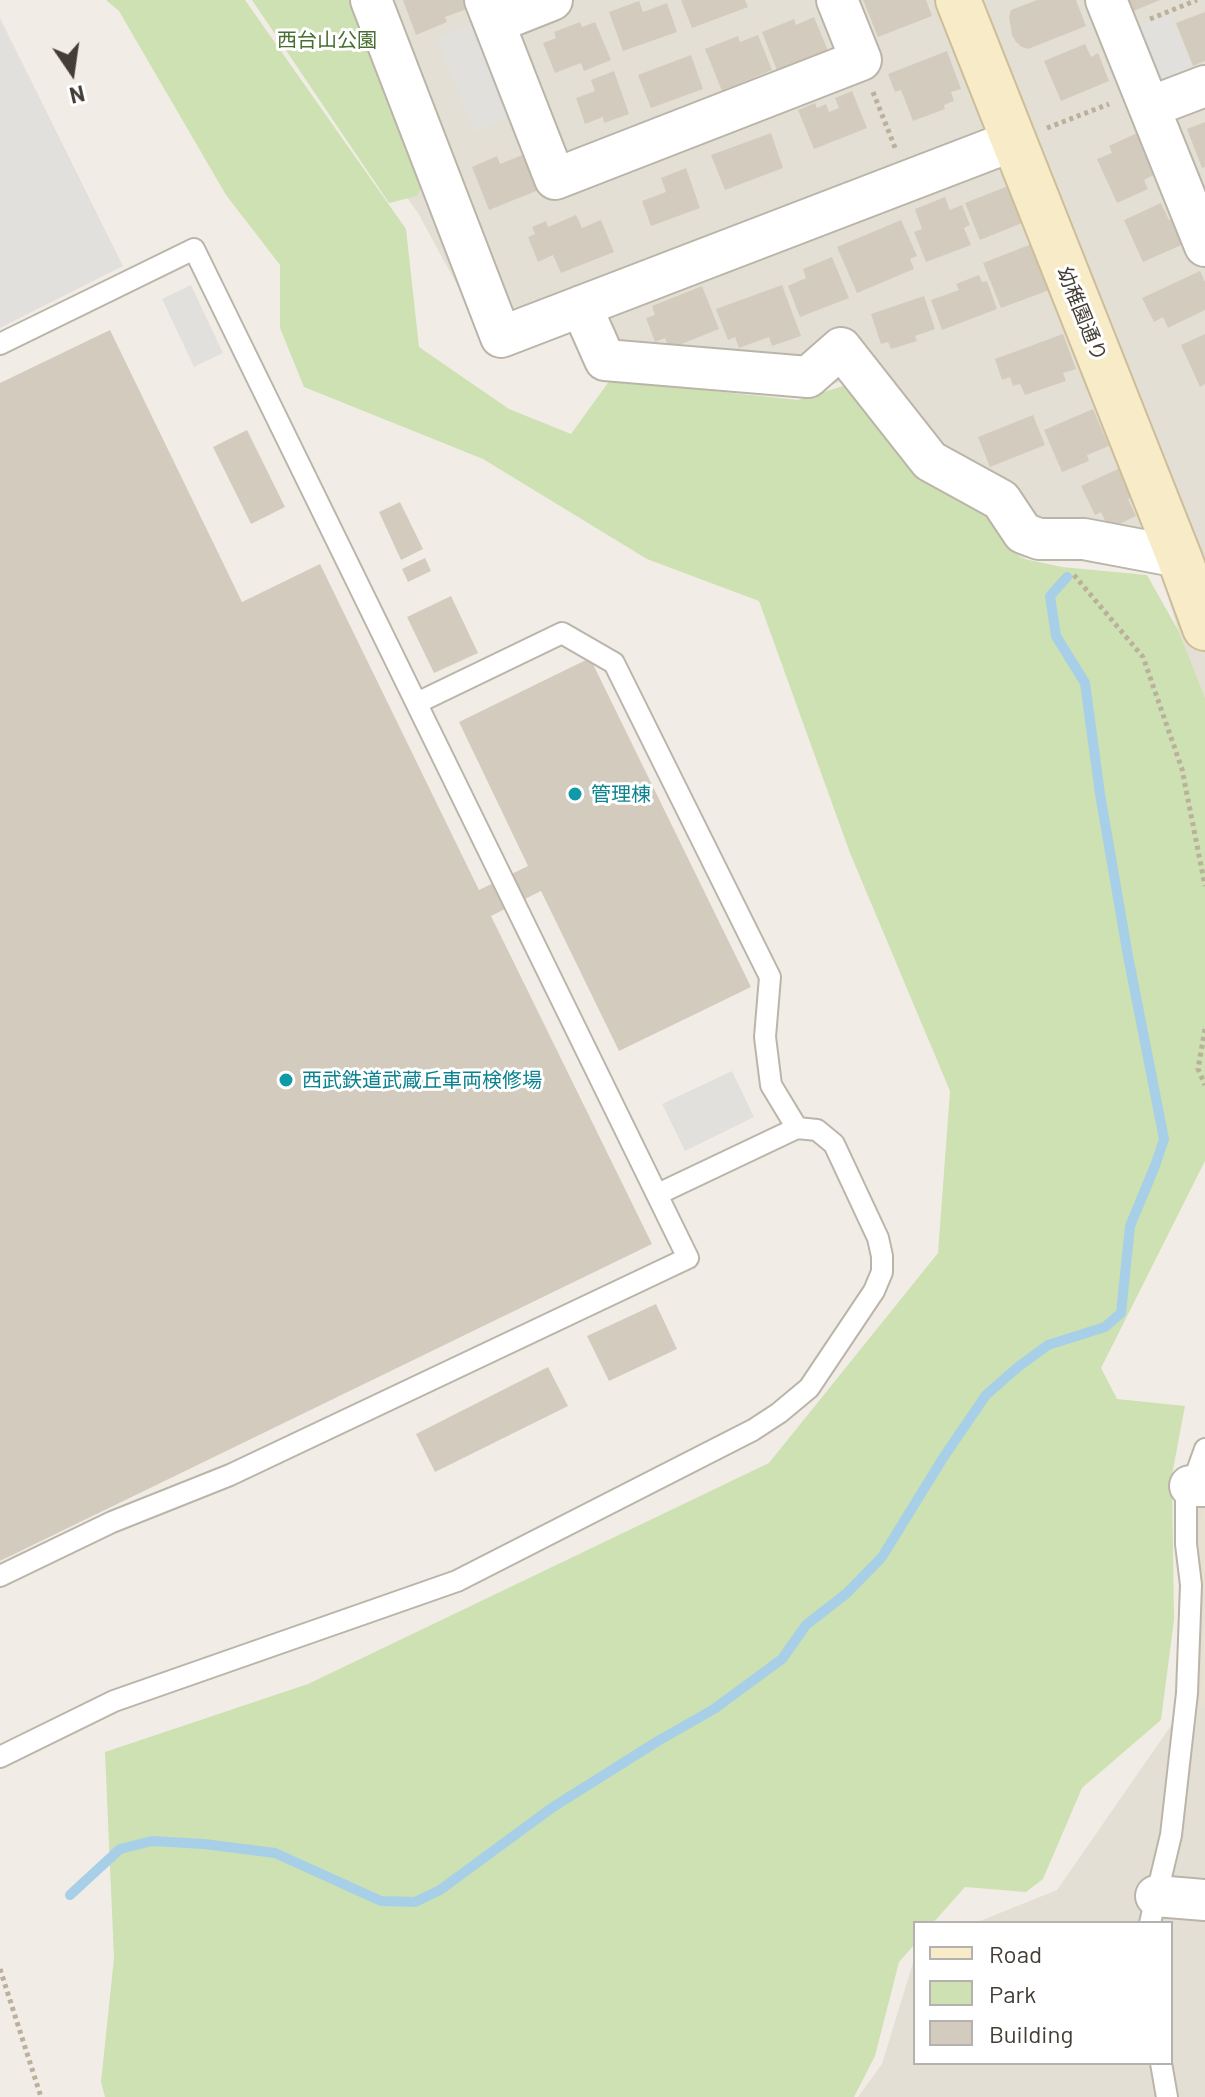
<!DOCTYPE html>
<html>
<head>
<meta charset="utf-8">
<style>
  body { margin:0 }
  #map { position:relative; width:1205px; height:2097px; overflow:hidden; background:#f1ede6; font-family:Barlow,sans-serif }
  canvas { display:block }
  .legend { position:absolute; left:913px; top:1921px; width:260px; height:144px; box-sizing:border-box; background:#fff; border:2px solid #b4b1af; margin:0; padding:10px 14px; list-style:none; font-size:24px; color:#433d36 }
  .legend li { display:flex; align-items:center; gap:16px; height:40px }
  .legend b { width:40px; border:2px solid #b4b1af }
  .north { position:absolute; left:32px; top:32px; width:80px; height:80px; -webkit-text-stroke:6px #fff; paint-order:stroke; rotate:167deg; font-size:22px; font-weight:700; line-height:32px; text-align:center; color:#433d36 }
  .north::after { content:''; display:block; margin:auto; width:28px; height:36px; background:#433d36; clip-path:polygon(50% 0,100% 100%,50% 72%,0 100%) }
</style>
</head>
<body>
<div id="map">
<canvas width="1205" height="2097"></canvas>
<ul class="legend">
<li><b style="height:10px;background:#f8ecc8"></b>Road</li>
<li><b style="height:22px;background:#cde1b2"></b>Park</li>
<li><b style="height:22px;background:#d4cbbf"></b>Building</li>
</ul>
<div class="north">N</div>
</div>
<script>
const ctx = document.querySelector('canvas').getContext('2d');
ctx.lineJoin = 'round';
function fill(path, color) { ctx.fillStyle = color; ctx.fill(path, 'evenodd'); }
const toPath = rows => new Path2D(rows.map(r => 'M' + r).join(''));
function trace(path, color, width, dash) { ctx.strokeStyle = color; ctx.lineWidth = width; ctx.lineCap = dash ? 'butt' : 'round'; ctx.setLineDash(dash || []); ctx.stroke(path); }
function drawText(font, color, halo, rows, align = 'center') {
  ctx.font = font + ' Barlow,"Noto Sans JP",sans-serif'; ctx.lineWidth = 6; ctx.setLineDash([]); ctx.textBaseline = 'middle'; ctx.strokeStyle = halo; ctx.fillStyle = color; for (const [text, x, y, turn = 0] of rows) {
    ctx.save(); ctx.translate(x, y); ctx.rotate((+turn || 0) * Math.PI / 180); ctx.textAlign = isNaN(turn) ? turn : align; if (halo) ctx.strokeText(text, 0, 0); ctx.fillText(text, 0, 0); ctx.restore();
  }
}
fill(toPath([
  [264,0,1205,0,1205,717,1161,575,1048,556,1017,559,846,380,798,395,599,372,573,327,494,353,418,213],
  [1180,1495,1205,1495,1205,2097,858,2097,882,2064,915,1956,915,2063,1171,2063,1171,1923,975,1923,1057,1890,1177,1717]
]), '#e4dfd4');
fill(toPath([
  [1205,1497,1205,1705,1200,1705,1205,1608,1199,1566,1199,1525]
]), '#e8e1d1');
fill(toPath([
  [106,0,245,0,406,229,419,347,509,409,571,434,610,380,798,400,846,385,994,513,1020,558,1062,567,1147,575,1178,630,1205,698,1205,1161,1101,1368,1117,1399,1185,1406,1172,1475,1174,1620,1161,1720,1082,1788,1043,1879,1026,1892,965,1887,933,1923,915,1923,915,1944,899,1962,875,2056,854,2097,105,2097,101,2082,114,1958,105,1752,308,1684,769,1463,938,1253,950,1091,850,853,759,601,647,559,483,459,304,387,280,328,280,265,226,195,119,11],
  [252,0,354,0,425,180,417,196,389,203]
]), '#cde1b2');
fill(toPath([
  [1170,12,1195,73,1167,84,1150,76,1131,28],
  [0,18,123,266,0,328],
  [478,21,515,115,474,132,437,38],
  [191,285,223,353,194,367,162,299],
  [732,1071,754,1117,685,1151,662,1104]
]), '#e2e0dd');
trace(toPath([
  [70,1895,120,1849,152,1841,204,1844,275,1853,381,1901,415,1902,440,1890,553,1807,658,1741,714,1709,782,1659,806,1625,847,1593,882,1557,943,1458,986,1395,1018,1367,1048,1345,1105,1327,1121,1313,1130,1226,1155,1166,1164,1139,1128,956,1100,794,1085,683,1056,636,1050,596,1067,577]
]), '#a8cfe8', 10);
fill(toPath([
  [403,0,463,0,467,9,445,17,447,22,416,35],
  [681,0,745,0,748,7,692,28],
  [863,0,926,0,932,16,878,37],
  [1037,0,1076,0,1086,26,1028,49,1022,47,1016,42,1012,35,1009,17,1011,10],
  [1123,0,1160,0,1129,13],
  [639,1,643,12,667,3,677,32,623,51,609,12],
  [1205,12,1205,61,1193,66,1176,23],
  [814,17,829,53,778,73,762,32,794,19,796,25],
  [580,22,582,27,595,22,611,60,584,71,581,63,555,73,543,43,556,38,554,32],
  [758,35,772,70,722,91,705,49,738,36,740,42],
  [1085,44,1091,57,1098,53,1109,81,1061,101,1044,61],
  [947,51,961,89,951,92,954,101,944,105,945,109,913,121,901,90,895,92,888,74],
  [691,55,703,89,651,108,638,75],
  [614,71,629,114,604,123,603,117,585,124,576,98,595,91,591,80],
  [852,91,867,128,814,149,798,110,815,103,817,108,826,104,829,112,839,108,835,98],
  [1205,122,1205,167,1202,168,1187,129],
  [771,133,783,168,725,190,711,155],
  [1137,133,1155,174,1144,180,1148,189,1117,203,1097,159,1112,153,1109,146],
  [532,151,546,187,489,210,472,167,497,156,500,164],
  [686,168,700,208,651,226,642,201,666,192,661,178],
  [1013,184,1027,221,980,240,965,203],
  [945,197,950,210,962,205,970,225,964,228,971,245,926,262,914,232,922,229,915,209],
  [1161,203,1169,220,1177,217,1188,242,1143,262,1124,220],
  [576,215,582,228,601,220,614,252,561,273,553,255,538,262,528,237,535,234,532,227,546,221,548,227],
  [901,220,917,256,910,259,914,269,857,293,837,247],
  [1034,243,1052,289,1001,308,983,263],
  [832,257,849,298,800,317,788,286,806,278,803,269],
  [1200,271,1205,282,1205,310,1168,328,1163,317,1154,322,1142,298],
  [979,275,982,282,987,281,997,309,942,330,931,300,959,290,956,284],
  [782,285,801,336,772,346,769,337,739,348,735,337,728,340,716,309],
  [702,286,719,329,669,349,665,338,655,342,646,318,655,315,652,306],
  [924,296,935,329,915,336,917,341,891,349,888,342,881,344,871,314],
  [110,330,242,602,320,564,479,890,528,866,459,722,590,658,751,987,619,1051,541,891,491,916,652,1244,0,1561,0,383],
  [1063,334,1076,369,1063,373,1066,381,1025,395,1020,384,1013,386,1010,377,1002,380,995,359],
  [1205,334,1205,384,1200,387,1181,345],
  [1093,409,1109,446,1087,455,1089,461,1062,472,1044,430],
  [1033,415,1045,445,990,467,978,437],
  [247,430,285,507,251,524,213,447],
  [1120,468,1134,497,1128,499,1136,516,1109,529,1101,512,1095,515,1081,486],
  [400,502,423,549,401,560,379,512],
  [425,558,431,571,408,582,402,569],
  [451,596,478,653,434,673,407,617],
  [656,1304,677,1349,609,1381,587,1336],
  [548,1367,568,1406,435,1472,416,1434]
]), '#d4cbbf');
const lane = toPath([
  [0,344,194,249,688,1258,230,1475,112,1522,0,1576],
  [417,703,562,633,614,663,770,977,765,1037,771,1085,797,1128],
  [0,1757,114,1701,457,1581,753,1430,779,1413,809,1388,874,1291,882,1272,882,1256,878,1238,834,1144,817,1130,797,1128,658,1194],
  [1150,1923,1171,1835,1187,1693,1191,1585,1186,1544,1186,1502,1205,1449],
  [1161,2063,1167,2097]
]);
const street = toPath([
  [371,0,501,337,1012,141],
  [485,0,555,179,861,60,837,0],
  [1106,0,1205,246],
  [494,23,552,0],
  [1150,107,1205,86],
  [581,306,605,360,808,377,841,348,930,461,1001,500,1023,533,1039,539,1084,539,1179,557],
  [1190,1486,1205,1486],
  [1156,1896,1205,1900]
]);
const secondary = toPath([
  [958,0,1179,557,1205,628]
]);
trace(lane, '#bbb4a9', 24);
trace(street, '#bbb4a9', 44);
trace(secondary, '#ccbe99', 48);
trace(toPath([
  [1150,19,1197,0],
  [873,92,896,150],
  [1047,128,1109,104],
  [1074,575,1143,657,1182,769,1205,886],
  [1205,1029,1198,1069,1205,1085],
  [0,1969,41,2097]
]), '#bbb09c', 5, [4, 4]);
trace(lane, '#fff', 20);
trace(street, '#fff', 40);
trace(secondary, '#f8ecc8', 44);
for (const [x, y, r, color] of [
  [575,794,8,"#0f9aa8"],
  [286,1080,8,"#0f9aa8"]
]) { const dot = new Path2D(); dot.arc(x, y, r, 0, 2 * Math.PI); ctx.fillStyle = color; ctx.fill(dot); trace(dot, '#fff', 3); }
drawText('20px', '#486e30', '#fff', [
  ["西台山公園",327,40]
]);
drawText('20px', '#433d36', '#fff', [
  ["幼稚園通り",1082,314,68]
]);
drawText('20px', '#0d838f', '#fff', [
  ["管理棟",591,794],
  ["西武鉄道武蔵丘車両検修場",302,1080]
], 'left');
</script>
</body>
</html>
